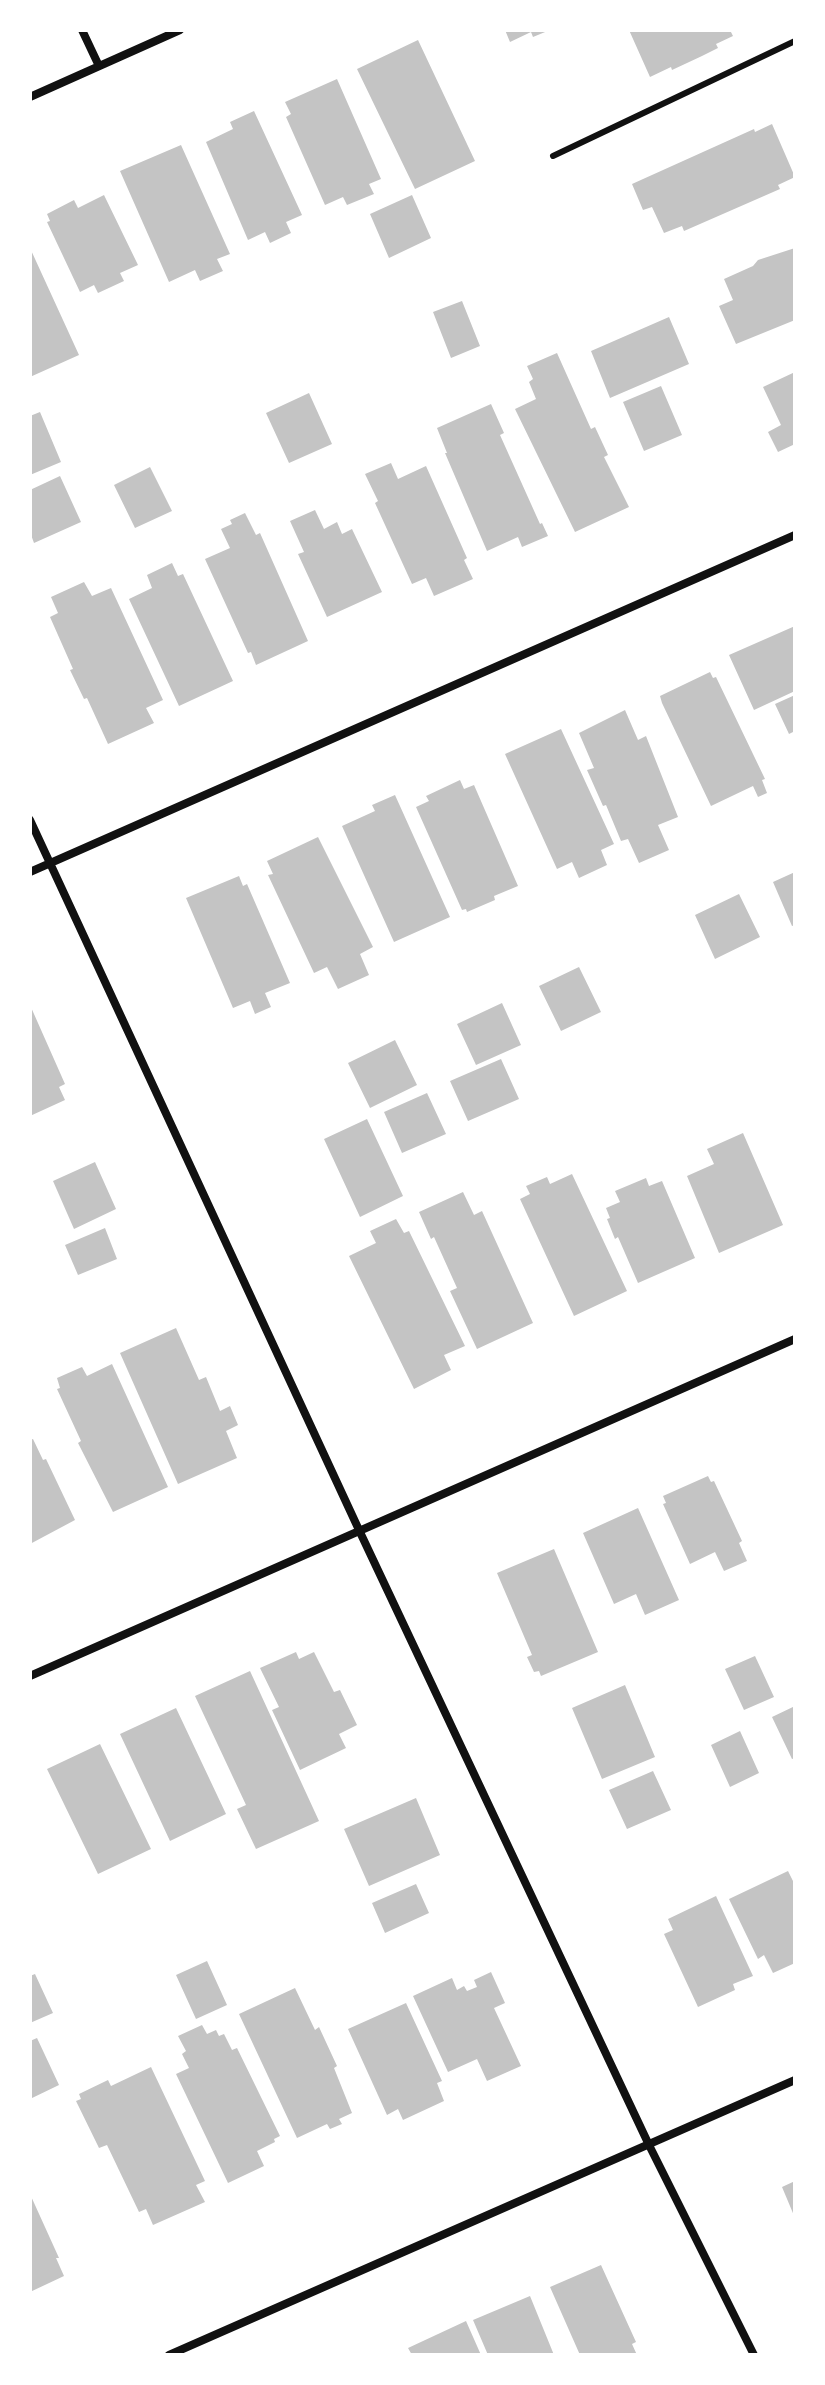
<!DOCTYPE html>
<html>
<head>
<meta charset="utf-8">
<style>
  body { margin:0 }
  #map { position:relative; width:825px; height:2385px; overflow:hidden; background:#fff; font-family:Manrope,sans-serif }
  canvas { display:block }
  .frame { position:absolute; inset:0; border:32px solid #fff; pointer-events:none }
</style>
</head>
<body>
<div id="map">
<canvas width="825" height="2385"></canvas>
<div class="frame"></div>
</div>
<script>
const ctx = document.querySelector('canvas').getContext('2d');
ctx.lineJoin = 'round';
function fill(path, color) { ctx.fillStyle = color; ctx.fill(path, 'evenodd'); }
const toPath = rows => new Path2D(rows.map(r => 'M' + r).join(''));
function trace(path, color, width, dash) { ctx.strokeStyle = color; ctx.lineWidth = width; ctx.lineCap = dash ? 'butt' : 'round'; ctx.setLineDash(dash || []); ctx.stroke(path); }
fill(toPath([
  [505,30,550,30,533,37,531,32,510,42],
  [629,30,730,30,733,36,716,44,718,48,702,56,672,70,671,67,650,77],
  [418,40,475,161,415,189,357,69],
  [337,79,381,179,369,184,374,194,347,205,343,197,325,205,286,117,291,114,285,102],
  [254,111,302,215,286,222,291,233,270,243,265,232,248,240,206,142,233,129,230,122],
  [772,124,795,177,778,185,780,189,684,231,682,226,664,233,652,207,643,210,632,184,754,129,755,132],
  [181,145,230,254,217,259,223,271,200,281,195,270,169,282,120,171],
  [104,195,138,265,120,273,124,281,98,293,94,285,80,292,47,222,50,221,47,214,74,200,78,208],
  [412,195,431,238,389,258,370,214],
  [30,248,79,355,30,377],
  [795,248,795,320,736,344,719,306,733,300,724,279,753,266,758,260],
  [462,301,480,346,451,358,433,312],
  [669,317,689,364,610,398,591,351],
  [557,353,591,429,595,427,608,455,604,457,629,507,575,532,515,409,536,399,529,382,533,379,527,366],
  [795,372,795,444,778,452,768,432,781,425,763,387],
  [661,386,682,435,644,451,623,402],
  [309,393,332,444,289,463,266,413],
  [491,404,504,433,500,435,540,524,542,523,548,536,522,547,518,537,487,551,445,453,447,453,437,428],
  [40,412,61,462,30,475,30,416],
  [391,463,398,479,426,466,467,558,464,560,473,579,434,596,426,578,412,584,375,503,378,501,365,474],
  [150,467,172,511,135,528,114,485],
  [60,476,81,522,34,543,30,532,30,490],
  [315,510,324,529,337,522,342,534,352,529,382,592,327,617,298,554,304,552,290,521],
  [245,513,256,535,260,533,308,641,256,665,251,652,248,653,205,559,230,548,221,529,232,524,230,520],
  [172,563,178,576,183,574,233,681,179,706,129,599,152,588,147,575],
  [84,582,92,596,111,588,163,700,146,708,154,723,108,744,87,698,84,699,70,670,73,669,50,617,58,613,51,597],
  [795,626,795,691,754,710,729,655],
  [710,672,713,678,716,677,765,779,762,780,767,793,758,797,753,786,711,806,662,703,660,696],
  [795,695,795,731,789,734,775,704],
  [625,710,638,740,646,736,678,817,658,825,669,850,639,863,628,839,621,841,606,805,603,806,587,770,594,768,579,733],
  [561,729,614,844,601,850,607,865,579,878,572,862,557,869,505,754],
  [460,780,464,789,474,785,518,886,494,896,495,900,467,912,466,909,462,910,416,807,429,801,426,796],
  [395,795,450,917,394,942,342,826,375,811,372,805],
  [318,837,373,947,360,954,369,975,338,989,327,967,314,973,268,875,273,874,267,861],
  [795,872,795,925,792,926,773,882],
  [239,876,243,886,247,884,290,983,265,993,271,1007,255,1014,250,1001,233,1008,186,898],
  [739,894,760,937,715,959,695,915],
  [579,967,601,1012,561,1031,539,986],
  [502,1003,521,1045,476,1065,457,1024],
  [30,1005,65,1084,59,1087,65,1100,30,1116],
  [395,1040,417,1085,370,1108,348,1063],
  [501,1059,519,1099,468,1121,450,1081],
  [427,1093,446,1134,402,1153,384,1112],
  [367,1119,403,1196,360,1217,324,1139],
  [743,1133,783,1225,719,1253,687,1176,714,1164,707,1149],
  [95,1162,116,1209,74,1229,53,1181],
  [572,1174,627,1291,574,1316,520,1199,530,1194,526,1186,547,1177,550,1184],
  [646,1178,649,1186,662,1181,695,1258,638,1283,618,1237,615,1239,607,1219,610,1218,606,1208,620,1202,615,1191],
  [463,1192,474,1215,482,1211,533,1323,477,1349,450,1291,457,1288,434,1237,431,1239,419,1212],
  [396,1219,404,1233,409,1231,465,1346,444,1355,451,1370,414,1389,349,1256,376,1243,370,1231],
  [105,1228,117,1259,78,1275,65,1245],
  [176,1328,199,1380,206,1377,220,1411,230,1406,238,1425,226,1431,237,1458,178,1484,120,1353],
  [112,1364,168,1487,113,1512,78,1443,81,1441,57,1389,60,1388,57,1378,82,1367,87,1376],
  [33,1439,43,1460,46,1459,75,1520,30,1544,30,1440],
  [708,1476,711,1482,714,1481,742,1541,739,1543,747,1561,724,1571,715,1552,690,1564,663,1504,666,1503,663,1496],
  [638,1508,679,1600,645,1615,636,1594,614,1604,583,1533],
  [554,1549,598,1652,541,1676,539,1671,534,1672,527,1657,532,1655,497,1573],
  [296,1652,299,1659,314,1652,334,1692,340,1690,357,1725,339,1734,346,1748,300,1770,272,1710,279,1707,260,1668],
  [755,1656,774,1697,744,1710,725,1669],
  [250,1671,319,1821,256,1849,237,1809,246,1805,195,1696],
  [625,1685,655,1757,602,1779,572,1708],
  [795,1706,795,1758,792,1759,772,1717],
  [176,1708,226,1814,170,1841,120,1734],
  [740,1731,759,1773,730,1787,711,1745],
  [100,1744,151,1849,98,1874,47,1769],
  [653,1771,671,1810,627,1829,609,1790],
  [416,1798,440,1855,369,1886,344,1829],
  [788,1871,795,1885,795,1963,773,1973,764,1955,758,1959,729,1899],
  [416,1884,429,1913,385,1933,372,1903],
  [716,1896,753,1976,733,1984,735,1990,698,2007,664,1934,673,1930,668,1919],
  [207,1961,227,2005,196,2019,176,1975],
  [491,1972,505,2003,494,2008,521,2066,487,2081,477,2059,448,2072,413,1996,452,1978,457,1990,464,1986,467,1991,477,1987,474,1980],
  [35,1974,53,2013,30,2023,30,1976],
  [295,1988,315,2030,319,2027,337,2066,334,2068,352,2113,339,2119,342,2124,330,2129,327,2124,297,2138,239,2014],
  [406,2003,442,2081,437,2083,444,2101,403,2120,398,2109,387,2115,348,2029],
  [202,2025,207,2034,216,2030,219,2036,224,2034,232,2050,237,2048,280,2136,274,2139,275,2142,257,2151,264,2166,228,2183,176,2074,189,2068,182,2054,186,2051,178,2036],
  [37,2038,59,2085,30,2099,30,2041],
  [151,2067,205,2181,196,2185,205,2202,153,2225,146,2209,139,2212,107,2145,99,2148,76,2101,81,2099,79,2094,108,2080,111,2086],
  [795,2181,795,2218,782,2187],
  [30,2194,59,2258,56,2258,64,2276,30,2292],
  [601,2265,636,2342,632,2344,637,2355,580,2355,550,2287],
  [530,2296,554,2355,488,2355,473,2320],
  [466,2321,481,2355,412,2355,408,2348]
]), '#c4c4c4');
trace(toPath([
  [553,156,795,41]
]), '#111', 6);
trace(toPath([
  [82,30,99,66],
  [30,97,180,30],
  [30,820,359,1530,649,2145,754,2355],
  [30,872,795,535],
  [30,1676,795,1339],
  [169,2355,795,2080]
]), '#111', 8);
</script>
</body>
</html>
